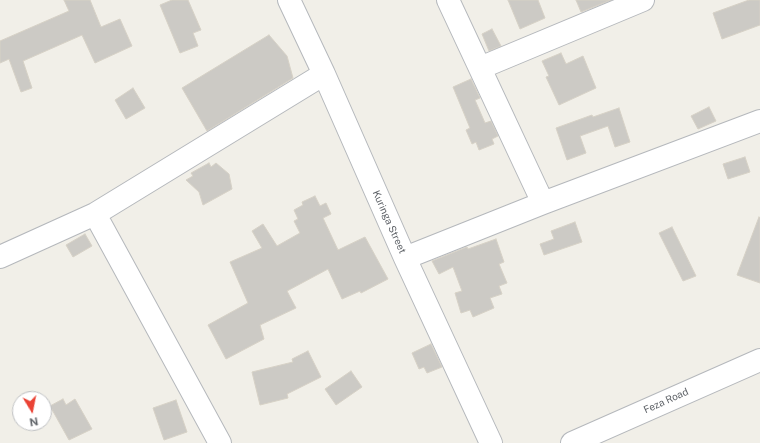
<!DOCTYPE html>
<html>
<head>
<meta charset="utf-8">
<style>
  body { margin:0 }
  #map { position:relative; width:760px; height:443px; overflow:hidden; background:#f1efe8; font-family:"Public Sans",sans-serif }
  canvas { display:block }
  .north { position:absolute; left:12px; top:391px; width:40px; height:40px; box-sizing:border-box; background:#fff; border:1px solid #bfc1c3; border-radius:50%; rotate:170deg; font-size:11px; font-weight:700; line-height:16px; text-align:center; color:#5f6368 }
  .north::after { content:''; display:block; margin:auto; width:14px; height:18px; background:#ea4335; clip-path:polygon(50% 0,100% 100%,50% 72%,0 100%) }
</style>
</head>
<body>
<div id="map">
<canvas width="760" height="443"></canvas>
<div class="north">N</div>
</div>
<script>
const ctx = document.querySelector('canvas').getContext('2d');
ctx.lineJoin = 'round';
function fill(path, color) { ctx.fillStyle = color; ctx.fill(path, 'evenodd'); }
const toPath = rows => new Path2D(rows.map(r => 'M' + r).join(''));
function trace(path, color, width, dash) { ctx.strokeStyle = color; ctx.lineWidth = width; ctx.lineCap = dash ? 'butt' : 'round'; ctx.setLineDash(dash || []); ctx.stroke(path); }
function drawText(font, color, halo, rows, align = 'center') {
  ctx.font = font + ' "Public Sans",sans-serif'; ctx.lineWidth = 4; ctx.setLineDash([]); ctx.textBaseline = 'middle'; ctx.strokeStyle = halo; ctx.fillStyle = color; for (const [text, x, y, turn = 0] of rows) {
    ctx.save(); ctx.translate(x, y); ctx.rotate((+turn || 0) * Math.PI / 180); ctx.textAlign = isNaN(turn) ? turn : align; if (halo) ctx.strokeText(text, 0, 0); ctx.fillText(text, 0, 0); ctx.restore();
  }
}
const building = toPath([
  [64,0,90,0,101,27,120,19,132,46,95,63,82,35,23,61,32,88,21,92,9,59,0,63,0,41,69,11,64,0],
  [172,0,188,0,201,30,193,33,198,46,180,53,160,5,172,0],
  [508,0,538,0,545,18,520,29,508,0],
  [576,0,611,0,581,12,576,0],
  [749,0,760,0,760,25,722,39,713,13,749,0],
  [492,29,501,46,489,51,482,34,492,29],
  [269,35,287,56,293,78,207,131,182,88,269,35],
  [561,53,566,64,583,56,596,88,559,105,546,77,549,76,542,61,561,53],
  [471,79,480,98,475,100,485,123,491,121,498,136,492,139,494,144,479,150,476,142,472,144,466,130,470,128,453,87,471,79],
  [133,88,145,108,126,119,115,100,133,88],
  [709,107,716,121,698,129,691,116,709,107],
  [619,108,630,142,615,147,608,126,580,136,586,153,567,160,556,128,592,115,593,117,619,108],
  [745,157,750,172,728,179,723,164,745,157],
  [209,163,211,167,216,163,229,174,232,189,203,205,199,192,186,180,193,176,191,173,209,163],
  [315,196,320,206,326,203,331,214,323,218,338,250,365,237,388,279,361,293,360,291,342,299,328,269,287,291,296,308,260,325,264,339,226,359,208,325,248,303,230,262,262,248,252,231,263,224,277,246,300,233,294,221,298,219,294,210,303,205,302,202,315,196],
  [759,217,760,218,760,283,737,275,759,217],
  [575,222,582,242,544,255,540,244,554,239,551,231,575,222],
  [672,227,696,276,683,281,659,233,672,227],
  [85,234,92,246,73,257,66,245,85,234],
  [496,239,504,262,499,264,507,283,499,286,502,294,490,298,494,308,473,317,470,310,461,313,455,293,462,291,453,267,439,274,432,261,467,247,468,249,496,239],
  [431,344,442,367,427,373,424,367,419,369,412,353,431,344],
  [308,351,321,377,287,394,288,398,260,405,252,372,293,362,292,359,308,351],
  [351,371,362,387,336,405,325,389,351,371],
  [63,399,66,405,75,399,92,429,69,440,50,406,63,399],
  [176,400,187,432,164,440,153,408,176,400]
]);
fill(building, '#cccac5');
trace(building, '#d6d1c6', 1);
const minor = toPath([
  [289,0,324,74,405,258,491,443],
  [448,0,543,203],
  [480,68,643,0],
  [95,214,220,443],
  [0,257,95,214,324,74],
  [405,258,543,203,760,121],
  [572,443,760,360]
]);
trace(minor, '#b5b8bc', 24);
trace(minor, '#fff', 22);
drawText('10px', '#5f6368', '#fff', [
  ["Kuringa Street",389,222,66],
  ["Feza Road",666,401,-24]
]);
</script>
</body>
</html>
